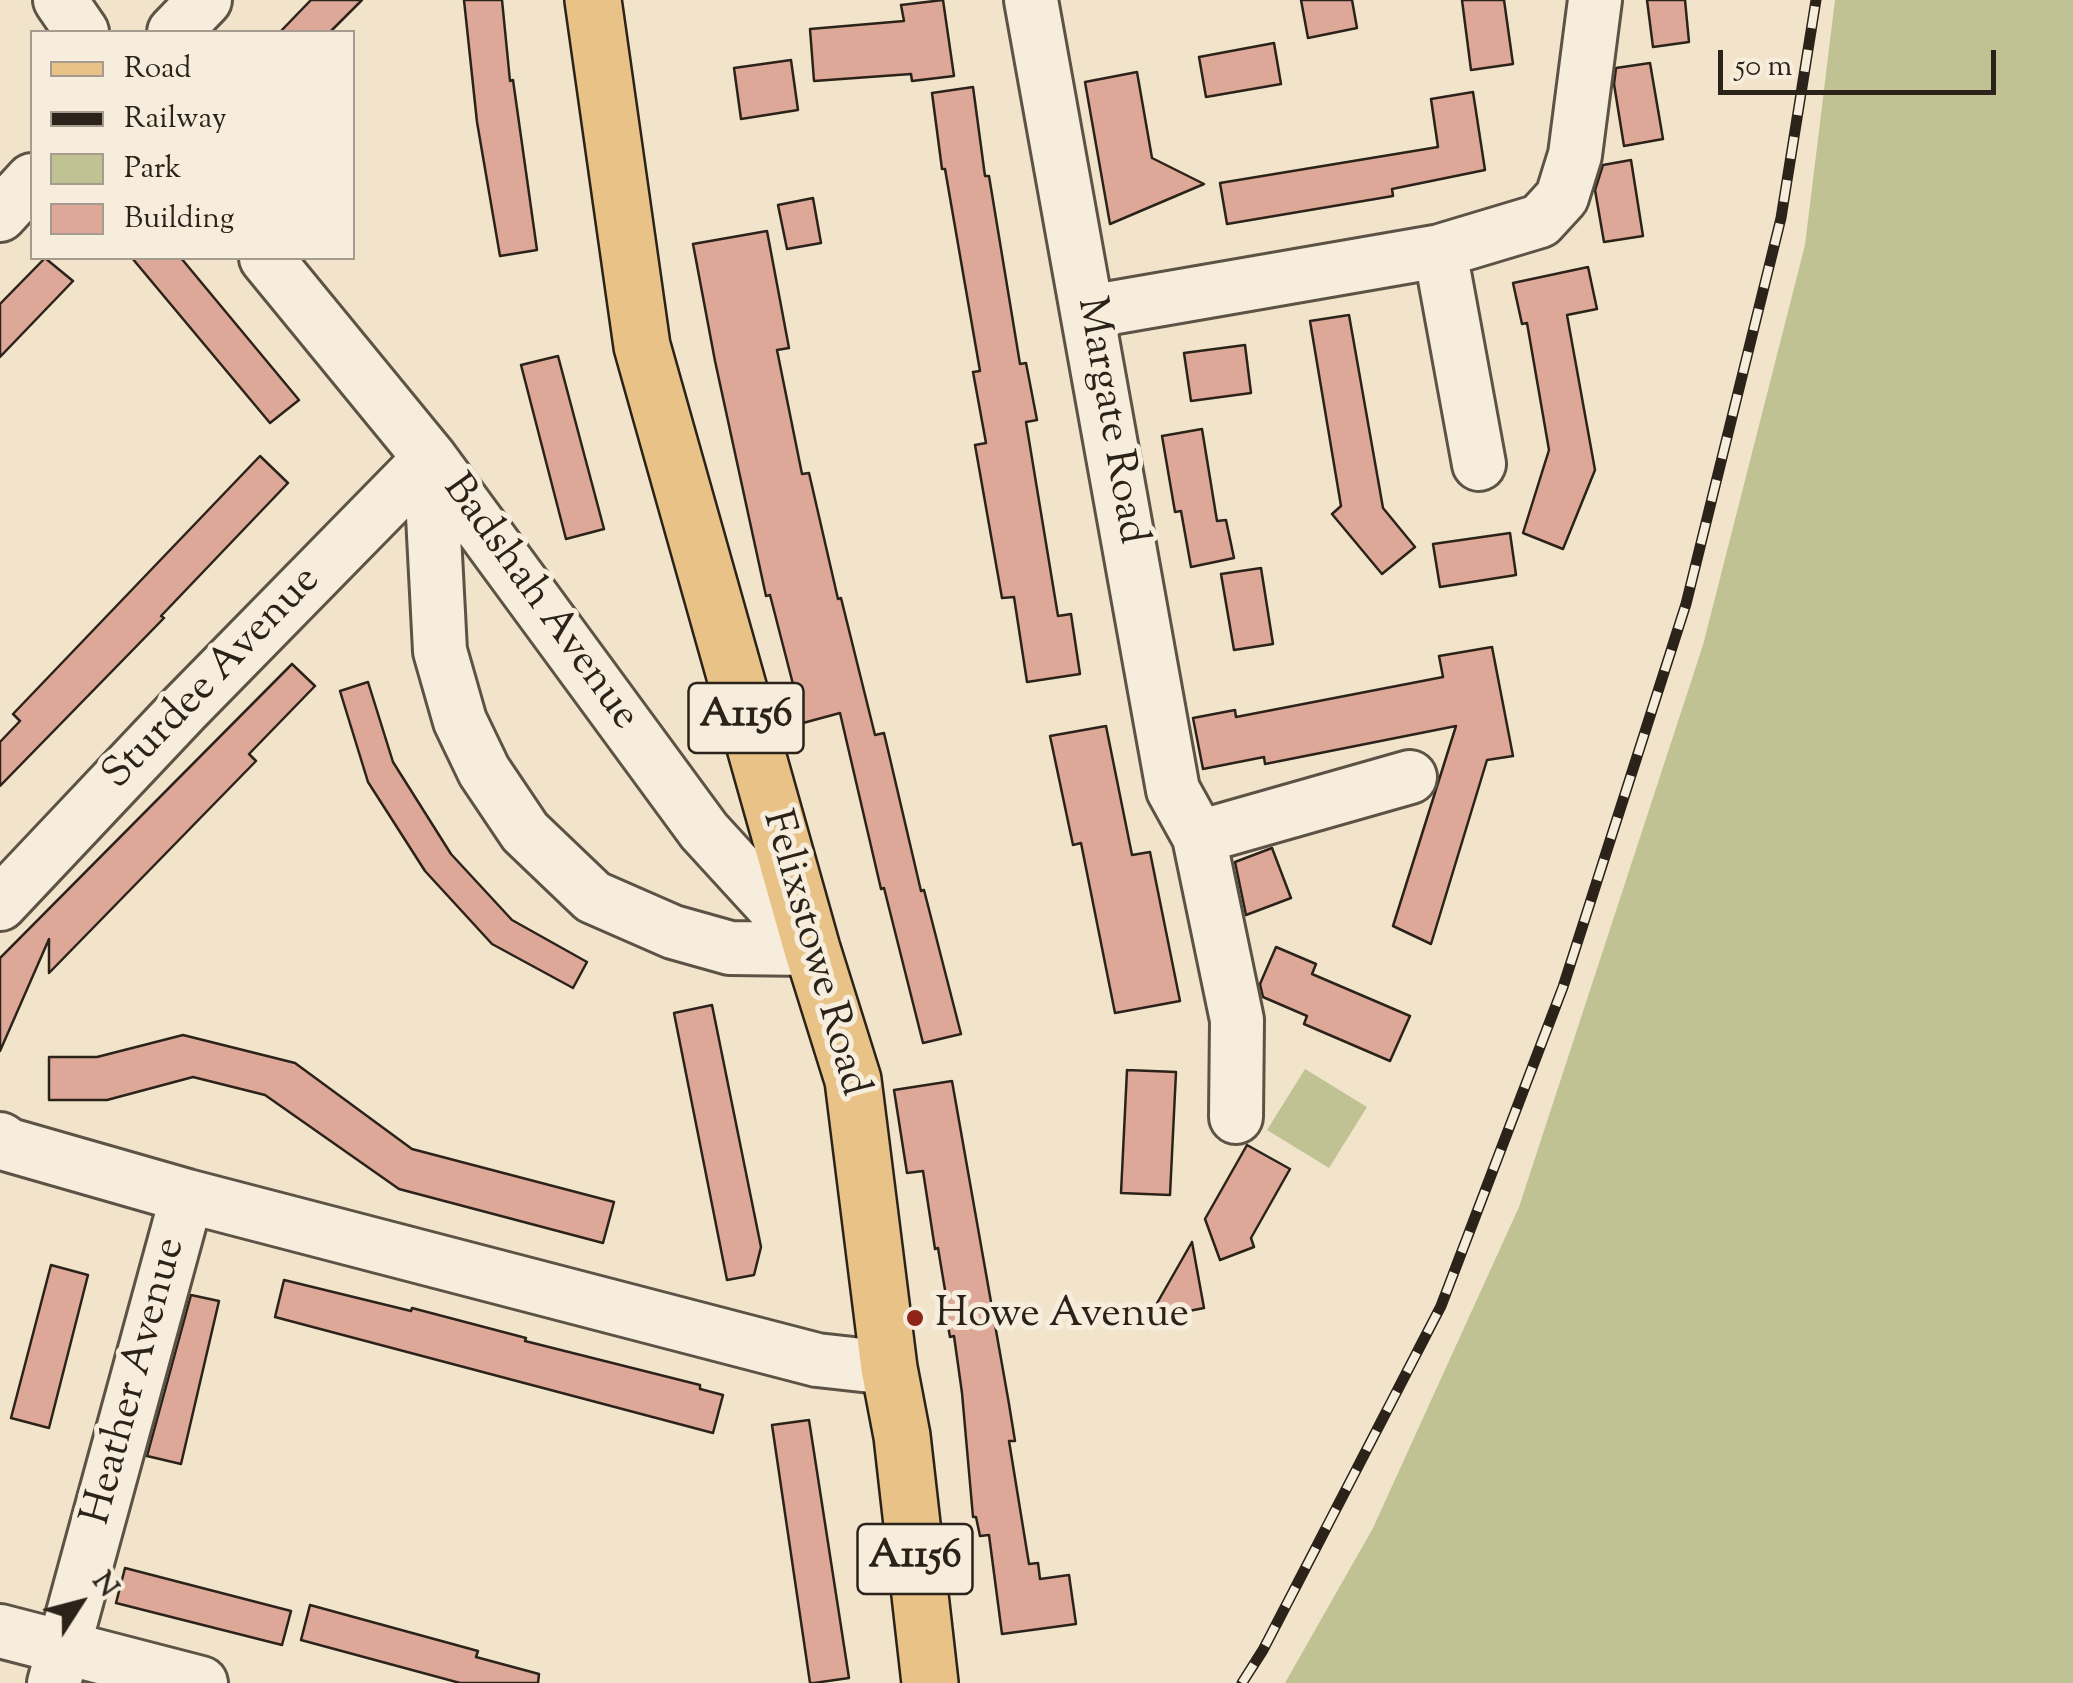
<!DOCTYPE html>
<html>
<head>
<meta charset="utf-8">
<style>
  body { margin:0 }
  #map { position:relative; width:2073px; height:1683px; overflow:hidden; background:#f1e4cb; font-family:"Sorts Mill Goudy",serif }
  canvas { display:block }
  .legend { position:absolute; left:30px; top:30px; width:325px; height:230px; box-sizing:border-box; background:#f6eddd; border:2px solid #a59c8f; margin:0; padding:12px 18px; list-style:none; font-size:30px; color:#2b2319 }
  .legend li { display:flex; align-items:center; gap:20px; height:50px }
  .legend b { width:50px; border:2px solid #a59c8f }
  .north { position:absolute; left:30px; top:1553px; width:100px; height:100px; -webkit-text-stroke:8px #f6eddd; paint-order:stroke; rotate:54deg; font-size:28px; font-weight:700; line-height:40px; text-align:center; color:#2b2319 }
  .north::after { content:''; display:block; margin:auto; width:35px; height:45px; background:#2b2319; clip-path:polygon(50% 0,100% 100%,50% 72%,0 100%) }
  .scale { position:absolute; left:1718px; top:50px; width:278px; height:45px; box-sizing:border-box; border:5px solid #2b2319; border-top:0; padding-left:12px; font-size:30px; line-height:35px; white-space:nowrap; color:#2b2319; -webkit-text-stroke:8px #f6eddd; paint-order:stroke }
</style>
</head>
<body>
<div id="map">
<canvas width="2073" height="1683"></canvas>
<ul class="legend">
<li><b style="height:12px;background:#e8c286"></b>Road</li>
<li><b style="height:12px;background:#2b2319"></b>Railway</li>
<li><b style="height:28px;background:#c0c293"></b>Park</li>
<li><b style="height:28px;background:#dea899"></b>Building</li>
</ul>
<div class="north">N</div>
<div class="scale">50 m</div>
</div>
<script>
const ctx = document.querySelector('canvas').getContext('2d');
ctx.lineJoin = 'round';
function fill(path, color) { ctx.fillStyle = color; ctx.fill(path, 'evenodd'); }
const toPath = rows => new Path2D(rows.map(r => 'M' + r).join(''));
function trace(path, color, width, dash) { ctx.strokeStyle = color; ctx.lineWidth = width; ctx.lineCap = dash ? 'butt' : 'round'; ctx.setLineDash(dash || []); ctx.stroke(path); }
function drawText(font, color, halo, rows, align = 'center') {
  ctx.font = font + ' "Sorts Mill Goudy",serif'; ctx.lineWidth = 10; ctx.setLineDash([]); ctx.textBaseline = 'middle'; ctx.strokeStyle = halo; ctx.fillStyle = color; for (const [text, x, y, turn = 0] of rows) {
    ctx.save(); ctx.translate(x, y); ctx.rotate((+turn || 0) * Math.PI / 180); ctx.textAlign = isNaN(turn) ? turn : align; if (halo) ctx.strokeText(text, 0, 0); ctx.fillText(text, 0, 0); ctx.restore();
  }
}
fill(toPath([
  [1835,0,2073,0,2073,1683,1285,1683,1373,1528,1519,1207,1703,645,1805,245],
  [1305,1069,1367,1107,1329,1168,1267,1130]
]), '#c0c293');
const building = toPath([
  [311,0,362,0,330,32,280,32,311,0],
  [464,0,502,0,510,81,513,80,537,250,500,256,477,122,464,0],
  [943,0,954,76,912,81,911,74,814,81,810,29,904,21,901,5,943,0],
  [1301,0,1352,0,1357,28,1308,38,1301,0],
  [1462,0,1504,0,1513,64,1471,70,1462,0],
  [1647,0,1685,0,1689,42,1653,47,1647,0],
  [1274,43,1281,84,1206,97,1199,57,1274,43],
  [791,60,798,110,741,119,734,68,791,60],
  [1650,63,1663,139,1624,146,1614,84,1616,68,1650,63],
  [1137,72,1152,158,1204,184,1110,224,1085,82,1137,72],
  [973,87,985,176,989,176,1020,364,1026,363,1037,420,1026,422,1058,616,1071,614,1080,674,1027,682,1014,597,1002,598,975,445,986,443,973,372,980,371,945,169,942,169,932,93,973,87],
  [1473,92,1485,170,1392,189,1393,196,1227,224,1220,183,1438,147,1431,99,1473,92],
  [1631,160,1643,236,1604,242,1595,190,1603,165,1631,160],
  [813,198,821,243,787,249,778,205,813,198],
  [767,231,789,348,777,350,802,474,809,473,838,599,841,598,875,735,884,733,921,891,924,890,961,1034,923,1043,884,888,881,889,840,713,803,723,770,595,766,596,715,361,693,244,767,231],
  [45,258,73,281,0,357,0,304,45,258],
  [132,258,181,258,299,400,270,423,132,258],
  [1588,267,1597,309,1567,315,1595,470,1563,549,1523,533,1549,450,1527,323,1522,324,1513,283,1588,267],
  [1349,315,1383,508,1415,547,1382,574,1332,514,1341,506,1310,321,1349,315],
  [1245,345,1251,393,1191,401,1184,353,1245,345],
  [558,356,604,529,566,539,521,365,558,356],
  [1202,429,1217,521,1226,520,1234,558,1191,567,1181,511,1175,512,1162,436,1202,429],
  [260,456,288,483,161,616,164,618,0,786,0,742,20,721,13,714,260,456],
  [1510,533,1516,575,1440,587,1433,544,1510,533],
  [1261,568,1273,644,1234,650,1221,574,1261,568],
  [1492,647,1513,756,1487,760,1431,944,1393,926,1456,726,1265,764,1264,757,1203,769,1193,718,1235,710,1236,717,1443,677,1439,656,1492,647],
  [292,664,315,686,249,754,256,761,49,973,49,939,0,1051,0,958,292,664],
  [368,682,393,762,451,854,512,920,587,962,573,988,492,944,425,871,368,782,340,691,368,682],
  [1106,726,1132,855,1150,852,1180,1001,1115,1013,1081,843,1073,845,1050,736,1106,726],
  [1272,848,1291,898,1246,915,1235,862,1272,848],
  [1276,947,1316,964,1312,974,1410,1016,1390,1061,1304,1024,1307,1016,1263,997,1260,984,1276,947],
  [712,1005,761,1247,754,1275,727,1280,674,1013,712,1005],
  [183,1035,295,1063,412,1149,614,1202,603,1243,399,1189,265,1095,193,1077,107,1100,49,1100,49,1057,97,1057,183,1035],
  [1127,1070,1176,1072,1170,1195,1121,1193,1127,1070],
  [952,1081,1009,1404,1015,1441,1009,1441,1029,1564,1038,1563,1040,1579,1069,1575,1076,1624,1002,1634,989,1535,980,1536,976,1517,973,1517,962,1393,954,1336,950,1337,944,1303,947,1302,938,1248,935,1249,923,1171,907,1173,894,1090,952,1081],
  [1247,1145,1290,1169,1251,1238,1254,1247,1220,1260,1205,1219,1247,1145],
  [1192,1242,1204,1308,1148,1319,1192,1242],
  [51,1265,88,1275,49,1428,11,1418,51,1265],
  [284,1280,411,1311,412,1308,526,1338,525,1341,700,1385,700,1389,723,1395,713,1433,275,1317,284,1280],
  [191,1295,219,1301,181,1464,147,1456,191,1295],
  [809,1420,849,1678,814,1683,810,1683,772,1425,809,1420],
  [125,1568,291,1611,282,1645,116,1603,125,1568],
  [310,1605,478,1651,476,1657,539,1674,538,1683,460,1683,301,1640,310,1605]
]);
fill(building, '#dea899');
trace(building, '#2b2319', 2.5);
const minor = toPath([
  [60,0,82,32],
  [1031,0,1173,790,1199,837,1237,1020,1236,1117],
  [174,32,205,0],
  [0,215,32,180],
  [1440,251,1479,464],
  [266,258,430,458,704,831,812,949],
  [1088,312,1440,251,1540,221,1562,197,1575,155,1595,0],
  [430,458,440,651,460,721,484,771,525,832,593,897,673,932,730,948,812,949],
  [1199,837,1410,777],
  [0,904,184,709,430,458],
  [0,1139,9,1145,187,1196,817,1360,889,1368],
  [0,1631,201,1683],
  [54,1683,187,1196]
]);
const major = toPath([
  [593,0,642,346,812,949,853,1080,889,1368,902,1436,930,1683]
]);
trace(minor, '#5c5346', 58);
trace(major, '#2b2319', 60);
trace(minor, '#f6eddd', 52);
trace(major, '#e8c286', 55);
const rail = toPath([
  [1242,1683,1263,1650,1441,1306,1563,987,1686,604,1781,218,1816,0]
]);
trace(rail, '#2b2319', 11);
trace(rail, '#f6eddd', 8, [22]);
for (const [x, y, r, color] of [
  [915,1318,10,"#8f2418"]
]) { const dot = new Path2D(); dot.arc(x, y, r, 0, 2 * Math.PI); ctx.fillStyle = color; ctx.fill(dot); trace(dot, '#f6eddd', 4); }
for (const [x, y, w] of [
  [746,718,115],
  [915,1559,115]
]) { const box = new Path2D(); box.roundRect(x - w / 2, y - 35, w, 70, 8); ctx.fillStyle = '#f6eddd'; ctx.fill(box); trace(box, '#2b2319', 2.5); }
drawText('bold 40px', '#2b2319', null, [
  ["A1156",746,718],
  ["A1156",915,1559]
]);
drawText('42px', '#2b2319', '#f6eddd', [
  ["Margate Road",1108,421,80],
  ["Badshah Avenue",538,604,54],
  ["Sturdee Avenue",214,680,-46],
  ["Felixstowe Road",812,954,74],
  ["Heather Avenue",137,1382,-75]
]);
drawText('42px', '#2b2319', '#f6eddd', [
  ["Howe Avenue",935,1318]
], 'left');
</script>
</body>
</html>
